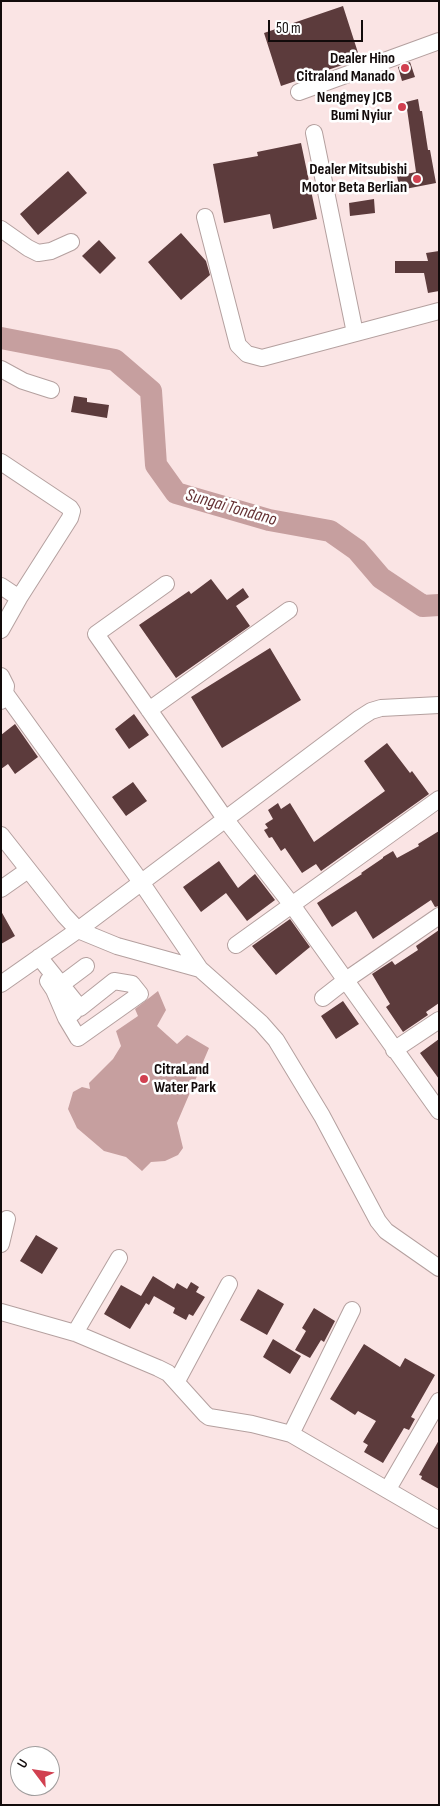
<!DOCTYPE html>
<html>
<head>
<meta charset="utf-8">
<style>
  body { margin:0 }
  #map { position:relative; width:440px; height:1806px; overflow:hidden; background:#fae4e4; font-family:"Sofia Sans Condensed",sans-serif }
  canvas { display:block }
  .frame { position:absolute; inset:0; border:2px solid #120b0b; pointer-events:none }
  .north { position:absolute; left:10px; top:1746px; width:50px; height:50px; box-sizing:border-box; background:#fff; border:1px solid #a09d9d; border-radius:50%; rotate:301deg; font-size:14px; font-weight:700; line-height:20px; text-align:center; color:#120b0b }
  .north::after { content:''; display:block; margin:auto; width:18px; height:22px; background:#d14050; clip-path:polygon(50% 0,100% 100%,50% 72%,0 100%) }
  .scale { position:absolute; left:268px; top:20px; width:95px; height:22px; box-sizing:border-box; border:2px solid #120b0b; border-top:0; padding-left:6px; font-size:15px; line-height:18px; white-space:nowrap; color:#120b0b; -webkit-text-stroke:4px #fff; paint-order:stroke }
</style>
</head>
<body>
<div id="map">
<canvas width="440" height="1806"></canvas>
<div class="frame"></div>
<div class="north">U</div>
<div class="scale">50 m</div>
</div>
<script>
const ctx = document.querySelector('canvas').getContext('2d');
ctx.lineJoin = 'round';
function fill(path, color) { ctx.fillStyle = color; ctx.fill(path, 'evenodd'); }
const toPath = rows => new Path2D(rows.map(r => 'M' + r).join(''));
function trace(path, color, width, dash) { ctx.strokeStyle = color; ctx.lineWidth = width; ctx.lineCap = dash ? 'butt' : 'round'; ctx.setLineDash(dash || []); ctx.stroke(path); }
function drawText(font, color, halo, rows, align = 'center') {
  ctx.font = font + ' "Sofia Sans Condensed",sans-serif'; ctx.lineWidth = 5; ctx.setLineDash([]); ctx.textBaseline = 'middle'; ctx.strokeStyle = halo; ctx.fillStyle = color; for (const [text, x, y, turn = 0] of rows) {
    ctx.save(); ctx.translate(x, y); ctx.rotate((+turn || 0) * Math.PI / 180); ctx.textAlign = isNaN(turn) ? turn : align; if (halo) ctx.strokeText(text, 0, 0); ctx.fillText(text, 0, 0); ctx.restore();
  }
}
fill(toPath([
  [158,991,166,1010,157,1026,177,1044,187,1035,209,1048,177,1123,183,1148,178,1155,165,1161,151,1162,142,1171,126,1157,104,1151,77,1128,68,1109,73,1092,82,1087,90,1089,89,1083,113,1059,121,1046,116,1031,138,1016,135,1009]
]), '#c69f9f');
trace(toPath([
  [1,338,115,360,151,391,156,465,176,493,269,520,330,531,357,550,381,578,423,606,439,605]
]), '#c69f9f', 22);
fill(toPath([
  [343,6,360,59,281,86,264,33],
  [410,62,415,77,402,81,398,67],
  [418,99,420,111,422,111,428,150,430,150,436,183,400,190,397,176,416,172,406,102],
  [301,143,317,219,273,229,270,214,224,223,213,164,258,156,257,152],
  [68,171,87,193,38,235,20,214],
  [374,199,375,213,350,216,349,203],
  [181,233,206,261,210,275,181,300,148,262],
  [99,240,116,258,100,274,82,256],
  [439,251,439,291,428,293,424,273,395,273,395,261,428,261,426,253],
  [74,396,87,398,87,402,109,405,107,418,71,412],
  [211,579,227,600,243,588,249,597,236,606,250,626,176,678,139,625,189,591,191,594],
  [270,648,301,700,222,748,191,697],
  [134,714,149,735,129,749,115,729],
  [15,724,38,757,15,774,8,764,1,769,1,735],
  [387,743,410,773,412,771,429,794,321,871,316,864,302,873,285,848,281,851,272,837,269,838,264,830,268,828,265,824,273,819,268,810,278,803,281,809,290,803,314,842,385,791,364,761],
  [133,782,147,801,126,816,112,797],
  [439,831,439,906,435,907,431,900,373,939,356,911,332,927,317,903,362,874,361,873,383,858,383,857,393,851,397,858,419,846,418,844],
  [219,861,238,888,255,874,275,900,247,921,226,893,201,912,183,887],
  [1,911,15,936,1,944],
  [290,919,310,947,276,975,252,946],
  [439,930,439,1003,426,1012,428,1015,403,1032,386,1007,390,1004,372,974,392,961,395,965,418,950,416,946],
  [343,1001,359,1024,336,1039,321,1016],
  [439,1039,439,1079,420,1053],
  [36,1235,58,1248,42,1274,20,1261],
  [153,1276,174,1289,177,1283,187,1289,191,1282,199,1287,196,1292,205,1297,193,1316,189,1314,186,1320,173,1313,175,1308,154,1296,149,1305,146,1303,130,1329,104,1314,121,1285,141,1296],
  [258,1289,284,1304,267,1335,240,1320],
  [314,1308,335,1321,324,1342,321,1340,310,1358,295,1350,306,1331,302,1328],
  [273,1339,301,1356,290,1374,263,1357],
  [364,1344,400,1367,405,1358,435,1375,411,1417,415,1419,409,1430,404,1428,383,1463,364,1452,368,1445,363,1442,376,1421,358,1411,355,1415,330,1399],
  [439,1440,439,1489,421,1479,422,1476,419,1475]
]), '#5c3b3c');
const minor = toPath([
  [299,92,439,41],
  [314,133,355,333],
  [205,217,238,345,247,354,262,358,439,311],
  [1,229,28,248,38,253,51,251,71,242],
  [1,369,23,381,51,390],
  [1,462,70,508,72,511,70,518,19,598,1,630],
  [166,584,96,634,226,820,292,905,439,1111],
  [1,586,19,598],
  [1,676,6,686,5,693,1,701],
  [5,693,141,882,200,969,261,1023,276,1040,322,1116,378,1221,386,1231,439,1268],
  [149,710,289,610],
  [1,835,64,915,78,930,117,946,200,969],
  [1,889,28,870],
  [236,945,439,799],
  [39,957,80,1008,114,981,132,984,140,994,78,1038,66,1018],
  [48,981,54,990,66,1018,74,1012],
  [1,984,78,930,360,718,371,711,381,708,439,705],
  [54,990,86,966],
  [323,998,346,980,439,916],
  [394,1050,439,1020],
  [1,1244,7,1219],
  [1,1312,75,1333,158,1368,168,1373,205,1414,209,1417,252,1424,291,1434,439,1520],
  [75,1333,119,1258],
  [177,1381,229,1284],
  [291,1434,352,1310],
  [388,1489,439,1401]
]);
trace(minor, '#b4a09f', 18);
trace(minor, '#fff', 16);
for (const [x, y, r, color] of [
  [405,68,5,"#d14050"],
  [402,107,5,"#d14050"],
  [417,179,5,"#d14050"],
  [144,1079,5,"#d14050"]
]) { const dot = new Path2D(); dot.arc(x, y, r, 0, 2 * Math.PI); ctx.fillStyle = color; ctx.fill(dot); trace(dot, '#fff', 2); }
drawText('bold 16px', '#120b0b', '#fff', [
  ["Dealer Hino",395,59],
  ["Citraland Manado",395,77],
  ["Nengmey JCB",392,98],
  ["Bumi Nyiur",392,116],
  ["Dealer Mitsubishi",407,170],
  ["Motor Beta Berlian",407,188],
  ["CitraLand",154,1070,"left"],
  ["Water Park",154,1088,"left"]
], 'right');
drawText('italic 18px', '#653133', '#fff', [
  ["Sungai Tondano",231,508,16]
]);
</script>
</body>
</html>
